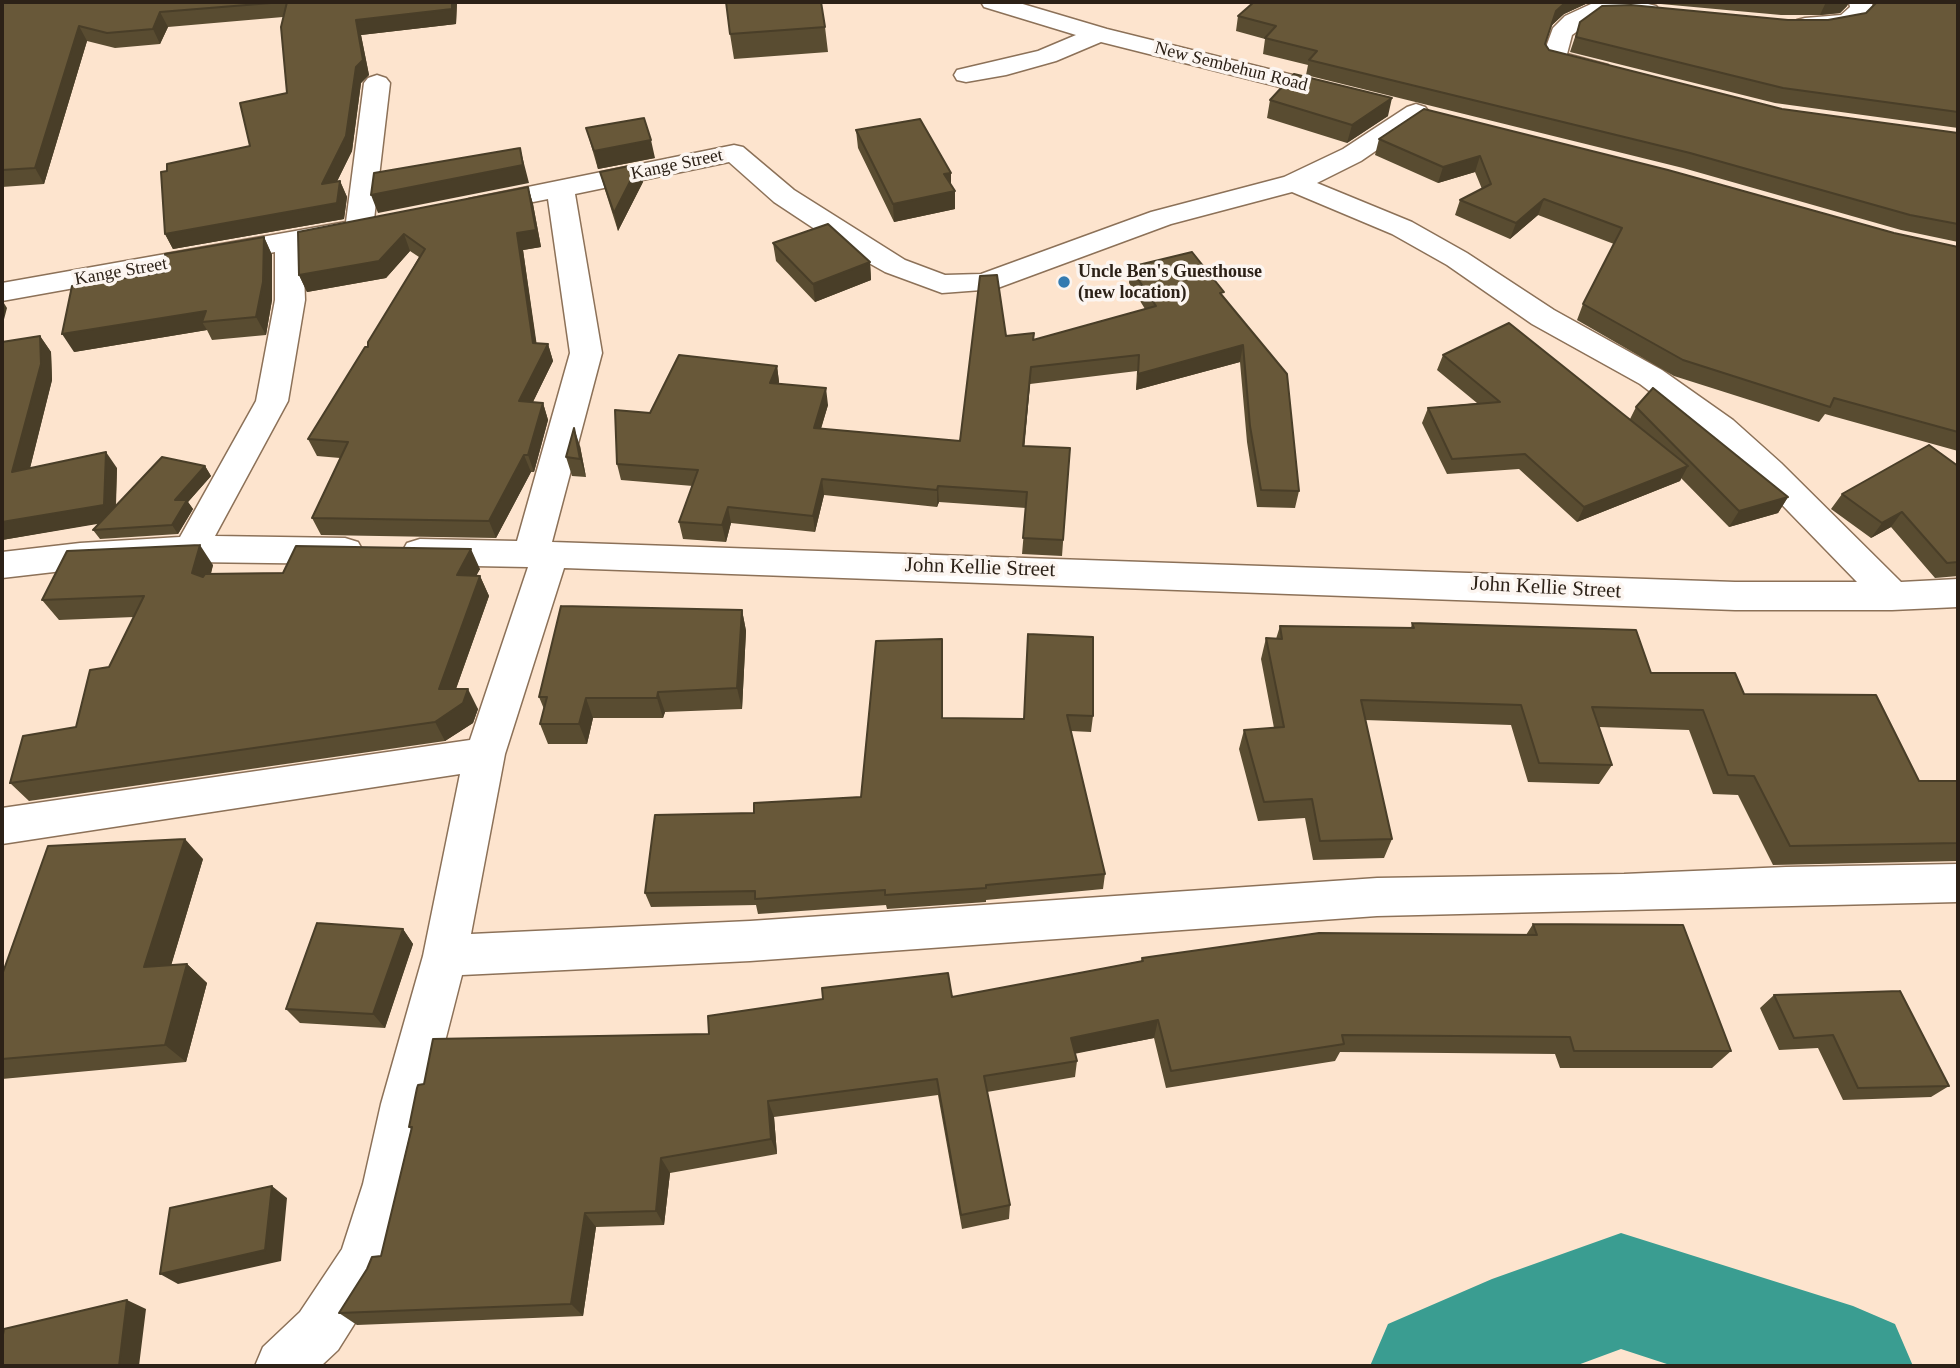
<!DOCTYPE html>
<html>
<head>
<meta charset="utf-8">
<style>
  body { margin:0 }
  #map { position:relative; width:1960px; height:1368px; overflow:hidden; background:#fde4ce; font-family:"Times New Roman",serif }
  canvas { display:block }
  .frame { position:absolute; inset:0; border:4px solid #2c2117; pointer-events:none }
</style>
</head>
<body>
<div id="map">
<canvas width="1960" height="1368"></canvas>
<div class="frame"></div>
</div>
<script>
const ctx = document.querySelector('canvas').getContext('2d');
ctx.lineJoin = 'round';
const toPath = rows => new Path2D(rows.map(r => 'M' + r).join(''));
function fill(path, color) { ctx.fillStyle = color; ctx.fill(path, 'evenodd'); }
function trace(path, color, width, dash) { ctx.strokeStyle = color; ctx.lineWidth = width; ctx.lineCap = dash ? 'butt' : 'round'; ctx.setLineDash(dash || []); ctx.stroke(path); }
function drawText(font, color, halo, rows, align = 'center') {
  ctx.font = font + ' "Times New Roman",serif'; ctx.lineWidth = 7; ctx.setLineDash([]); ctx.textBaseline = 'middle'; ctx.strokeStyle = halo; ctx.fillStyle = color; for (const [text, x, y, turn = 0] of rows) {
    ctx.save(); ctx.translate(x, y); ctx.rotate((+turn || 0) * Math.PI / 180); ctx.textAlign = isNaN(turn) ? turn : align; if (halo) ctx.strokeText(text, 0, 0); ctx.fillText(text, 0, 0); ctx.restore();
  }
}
fill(toPath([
  [1621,1233,1853,1306,1895,1324,1913,1366,1673,1366,1621,1349,1575,1366,1370,1366,1388,1324,1492,1279,1621,1233]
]), '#3a9d91');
const minor = toPath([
  [981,2,1016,2,1107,29,1349,89,1353,94,1349,99,1340,102,1101,42,1056,61,1006,75,966,82,957,80,954,75,957,70,1038,51,1076,35,984,7,981,2],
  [1849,2,1871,2,1874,8,1856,26,1848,28,1805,32,1797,30,1793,25,1797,20,1805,18,1841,15,1850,7,1849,2],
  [1591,4,1648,4,1656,6,1660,11,1656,16,1648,18,1596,18,1572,35,1567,54,1608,65,1611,70,1608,75,1599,77,1545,63,1542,58,1553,28,1565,16,1591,4],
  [377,75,386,78,390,83,373,228,369,234,303,247,305,300,288,401,215,536,345,538,358,542,363,551,358,560,345,564,191,562,80,569,2,578,2,552,80,543,180,537,256,401,275,300,275,252,2,301,2,283,346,222,364,83,368,78,377,75],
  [1416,104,1425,107,1429,112,1425,117,1361,161,1317,183,1412,222,1467,253,1554,310,1662,370,1733,420,1781,463,1901,582,1958,579,1958,607,1892,610,1735,610,564,568,505,754,471,934,750,921,1377,878,1624,874,1786,867,1958,864,1958,902,1377,916,750,961,462,975,429,1104,413,1184,382,1280,338,1350,321,1366,255,1366,263,1347,300,1312,342,1249,363,1184,381,1104,423,956,460,774,2,844,2,808,470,740,528,567,420,565,407,561,402,552,407,543,420,539,517,541,570,353,548,199,479,213,469,211,465,205,469,199,734,145,743,147,794,190,905,260,945,275,981,274,1151,212,1284,177,1343,149,1407,107,1416,104],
  [729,162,774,202,851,253,885,272,942,293,995,289,1171,224,1292,192,1392,234,1447,265,1532,324,1640,384,1709,436,1757,479,1857,582,1735,582,552,542,602,353,575,194,729,162]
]);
trace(minor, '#8c7158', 3);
fill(minor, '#fff');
fill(toPath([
  [2,2,457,2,456,24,361,35,369,75,361,83,352,151,337,181,340,181,347,197,344,219,173,249,165,234,167,171,250,146,287,93,283,17,168,27,160,44,115,48,87,41,44,184,2,187],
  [1254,2,1590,2,1564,14,1551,26,1545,44,1549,50,1782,109,1958,133,1958,242,1901,230,1683,168,1306,75,1308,65,1263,54,1265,39,1236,31,1238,16],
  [1639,2,1849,2,1847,6,1840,13,1820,15,1781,15],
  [1873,2,1958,2,1958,128,1775,103,1570,52,1580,22,1828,20,1866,13,1874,4],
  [825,27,828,52,734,59,730,34],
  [1270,100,1388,116,1347,143,1267,118],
  [1424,109,1894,233,1958,247,1958,451,1825,414,1819,422,1674,376,1577,320,1583,304,1614,244,1538,215,1510,239,1455,215,1460,200,1482,189,1475,172,1438,183,1375,155,1379,139],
  [586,128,655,158,598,169],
  [856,130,951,173,951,185,955,191,955,209,894,222,858,148],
  [600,172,643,182,618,231,605,190],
  [528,187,533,204,541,247,523,250,536,343,548,344,553,361,533,402,543,403,548,420,534,472,531,472,496,538,321,535,312,518,340,458,317,456,308,439,368,347,419,257,410,251,386,278,307,292,299,275],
  [264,237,272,255,272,300,266,335,212,340,207,330,74,352,166,272],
  [773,243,870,262,871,280,815,302,776,261],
  [1130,267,1223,297,1287,374,1299,491,1295,508,1257,507,1247,442,1240,362,1136,390,1137,371,1030,384,1024,446,1070,448,1062,556,1022,554,1026,508,939,502,937,507,824,495,815,532,731,523,726,542,683,539,679,522,693,486,621,480,617,464,650,413,777,366,779,382,778,384,828,405,821,429,960,441,1006,336,1034,340,1145,309,1129,283],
  [40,336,51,352,52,380,30,468,117,468,116,506,205,466,211,476,188,502,193,509,178,534,100,539,93,530,99,523,2,540],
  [1443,355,1630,419,1636,407,1788,497,1778,513,1729,527,1681,478,1680,481,1577,522,1519,469,1447,474,1422,423,1428,408,1477,403,1437,370],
  [580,446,586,477,572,476,566,457],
  [1958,466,1958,578,1958,576,1935,578,1891,527,1871,538,1831,509,1842,494],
  [213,565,211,574,480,569,476,575,480,576,489,596,456,689,478,709,473,723,445,741,29,801,10,783,76,727,109,667,134,617,59,620,42,600],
  [742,610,746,631,742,709,665,712,663,718,593,718,587,744,548,744,540,724,544,709,539,697],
  [1412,623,1651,673,1744,694,1919,781,1958,781,1958,861,1773,865,1738,795,1713,794,1689,730,1599,727,1612,765,1599,784,1528,782,1511,725,1365,720,1392,839,1384,858,1313,860,1305,818,1258,821,1239,749,1244,730,1274,728,1261,659,1266,638,1276,639,1280,626,1411,628],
  [1028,634,1093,716,1091,732,1071,731,1105,874,1103,889,986,900,986,902,887,909,886,905,758,914,756,905,651,907,645,893,754,813,861,797,942,639,942,718,1024,719],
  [203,859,171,965,187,964,207,983,186,1062,2,1079,2,975],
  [1533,924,1731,1051,1712,1068,1560,1068,1555,1054,1340,1052,1335,1061,1166,1088,1154,1038,1075,1053,1077,1061,1075,1077,987,1092,1010,1205,1009,1219,962,1229,938,1095,774,1117,777,1154,670,1173,664,1225,596,1227,583,1316,357,1325,339,1313,381,1256,411,1129,409,1127,424,1084,709,1034,952,997,1141,961,1142,958,1526,935],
  [403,929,413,944,385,1028,300,1023,286,1009],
  [1774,995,1949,1086,1931,1097,1843,1100,1818,1048,1779,1050,1760,1008]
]), '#594c31');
fill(toPath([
  [452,2,457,2,456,24,361,35,369,75,361,83,352,151,328,200,322,184,356,67,356,20],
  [1566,2,1590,2,1564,14,1551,26,1556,11],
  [1826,2,1849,2,1847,6,1840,13,1820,15],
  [160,12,168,27,160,44,153,29],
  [79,26,87,41,44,184,35,168],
  [1392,98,1388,116,1347,143,1352,125],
  [651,140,655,158,598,169,594,151],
  [520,148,529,183,378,213,371,195],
  [1480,156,1475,172,1438,183,1443,167],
  [639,164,643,182,618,231,614,213],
  [951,173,951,191,944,174],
  [340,181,347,197,344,219,173,249,165,234],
  [528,187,533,204,541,247,523,250,539,360,533,343,517,233],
  [955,191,955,209,894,222,893,204],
  [1544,199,1538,215,1510,239,1516,223],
  [404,234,410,251,386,278,307,292,299,275],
  [264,237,272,255,272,300,266,335,256,317],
  [870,262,871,280,815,302,813,284],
  [2,300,7,308,2,327],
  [206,311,202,322,207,330,74,352,62,334],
  [40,336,51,352,52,380,25,488,12,472],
  [548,344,553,361,525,418,519,401],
  [1243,345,1240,362,1136,390,1138,374],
  [777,366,779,382,772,400,770,383],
  [1031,367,1030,384,1023,462,1023,446],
  [826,388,828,405,816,444,814,428],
  [543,403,548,420,534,472,528,455],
  [574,428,580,446,586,477,580,459],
  [106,452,117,468,115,521,2,540,2,522],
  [524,455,531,472,496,538,489,521],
  [205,466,211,476,188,502,193,509,178,534,172,525,175,500],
  [1688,466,1680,481,1577,522,1584,507],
  [822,479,824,495,815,532,813,516],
  [938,486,939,502,937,507,937,490],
  [1788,497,1778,513,1729,527,1739,511],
  [728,507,731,523,726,542,722,525],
  [1902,512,1891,527,1871,538,1882,523],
  [200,545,213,565,205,593,192,573],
  [471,549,480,569,466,595,457,575],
  [480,576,489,596,449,708,439,689],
  [742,610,746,631,742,709,737,688],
  [468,689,478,709,473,723,445,741,435,722],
  [658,692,665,712,663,718,657,698],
  [586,698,593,718,587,744,579,724],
  [185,839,203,859,165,986,144,967],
  [403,929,413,944,385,1028,373,1014],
  [187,964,207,983,186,1062,165,1045],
  [1158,1020,1154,1038,1069,1055,1071,1038],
  [768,1101,774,1117,777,1154,771,1139],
  [661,1158,670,1173,664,1225,656,1211],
  [272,1186,287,1198,281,1261,178,1284,160,1274],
  [585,1213,596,1227,583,1316,571,1304],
  [127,1300,146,1309,139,1366,119,1366]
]), '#493e28');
const building = toPath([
  [2,2,283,2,160,12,153,29,107,33,79,26,35,168,2,170,2,2],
  [287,2,452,2,452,9,356,20,363,60,356,67,346,136,322,184,340,181,337,203,165,234,161,172,167,171,167,164,250,146,240,103,287,93,281,27,287,2],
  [726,2,821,2,825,27,730,34,726,2],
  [1254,2,1566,2,1556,11,1545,44,1549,50,1782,109,1958,133,1958,224,1910,215,1690,153,1309,60,1317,51,1265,38,1276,26,1238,16,1254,2],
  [1877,2,1958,2,1958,112,1783,88,1576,37,1580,22,1602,6,1631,5,1788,20,1828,20,1866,13,1877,2],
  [1294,74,1392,98,1352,125,1270,100,1294,74],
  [1424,109,1668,170,1894,233,1958,247,1958,432,1834,398,1830,407,1683,360,1583,304,1622,228,1544,199,1516,223,1460,200,1491,184,1480,156,1443,167,1379,139,1424,109],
  [644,118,651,140,594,151,586,128,644,118],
  [920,119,951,173,944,174,955,191,893,204,856,130,920,119],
  [520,148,523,165,371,195,374,173,520,148],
  [639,164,614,213,600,172,639,164],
  [528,187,536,230,517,233,533,343,548,344,519,401,543,403,528,455,524,455,489,521,312,518,348,442,308,439,365,347,368,347,368,342,425,249,404,234,379,261,299,275,298,232,528,187],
  [828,224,870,262,813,284,773,243,828,224],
  [264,237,263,282,256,317,202,322,206,311,62,334,72,286,166,272,165,254,264,237],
  [1192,252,1224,292,1220,293,1287,374,1299,491,1261,490,1250,426,1243,345,1138,374,1139,355,1031,367,1023,446,1070,448,1063,540,1023,538,1027,492,938,486,937,490,822,479,813,516,728,507,722,525,679,522,698,470,617,464,615,410,650,413,679,355,777,366,770,383,826,388,814,428,960,441,980,276,997,275,1006,336,1034,333,1033,340,1156,306,1130,267,1192,252],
  [1509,323,1688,466,1584,507,1525,454,1452,459,1428,408,1500,402,1443,355,1509,323],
  [40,336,41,364,12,472,106,452,104,505,2,522,2,342,40,336],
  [1653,388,1788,497,1739,511,1636,407,1653,388],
  [574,428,580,459,566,457,574,428],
  [1929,445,1958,466,1958,562,1947,563,1902,512,1882,523,1842,494,1929,445],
  [162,457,205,466,175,500,187,500,172,525,93,530,162,457],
  [200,545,192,573,203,577,205,574,283,573,296,546,471,549,457,575,480,576,439,689,468,689,463,703,435,722,10,783,23,736,76,727,90,670,109,667,144,596,42,600,67,551,200,545],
  [561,606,742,610,737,688,658,692,657,698,586,698,579,724,540,724,547,697,539,697,561,606],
  [1412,623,1636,630,1651,673,1735,673,1744,694,1876,695,1919,781,1958,781,1958,843,1790,846,1754,776,1728,775,1703,710,1592,707,1612,765,1539,763,1521,705,1361,700,1392,839,1320,841,1312,799,1264,802,1244,730,1284,727,1266,638,1282,639,1280,626,1414,628,1412,623],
  [1028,634,1093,637,1093,716,1067,715,1105,874,986,885,986,888,885,895,885,890,755,899,755,891,645,893,655,815,754,813,754,803,861,797,876,641,942,639,942,718,1024,719,1028,634],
  [185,839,144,967,187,964,165,1045,2,1059,2,975,48,846,185,839],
  [317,923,403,929,373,1014,286,1009,317,923],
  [1533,924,1683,925,1731,1051,1574,1051,1570,1037,1342,1035,1344,1044,1171,1071,1158,1020,1071,1038,1077,1061,984,1076,1010,1205,961,1215,937,1079,768,1101,771,1139,661,1158,656,1211,585,1213,571,1304,339,1313,367,1269,372,1257,381,1256,412,1127,409,1127,417,1088,418,1085,424,1084,433,1039,709,1034,708,1016,823,999,822,988,948,973,952,997,1143,961,1142,958,1319,933,1537,935,1533,924],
  [1900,991,1949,1086,1858,1088,1833,1035,1794,1038,1774,995,1900,991],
  [272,1186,265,1250,160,1274,170,1208,272,1186],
  [127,1300,119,1366,2,1366,2,1340,4,1329,127,1300]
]);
fill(building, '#685839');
trace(building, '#493e28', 2);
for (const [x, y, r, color] of [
  [1064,282,7,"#347bb0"]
]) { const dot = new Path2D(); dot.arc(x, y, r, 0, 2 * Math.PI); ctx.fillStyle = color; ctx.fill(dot); trace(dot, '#fcf5f0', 2.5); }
drawText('18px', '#2c2117', '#fcf5f0', [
  ["New Sembehun Road",1231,67,14],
  ["Kange Street",677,165,-12],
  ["Kange Street",121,272,-10]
]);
drawText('bold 18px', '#2c2117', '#fcf5f0', [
  ["Uncle Ben's Guesthouse",1078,272],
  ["(new location)",1078,293]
], 'left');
drawText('21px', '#2c2117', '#fcf5f0', [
  ["John Kellie Street",980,568,2],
  ["John Kellie Street",1546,588,3]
]);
</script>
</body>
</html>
